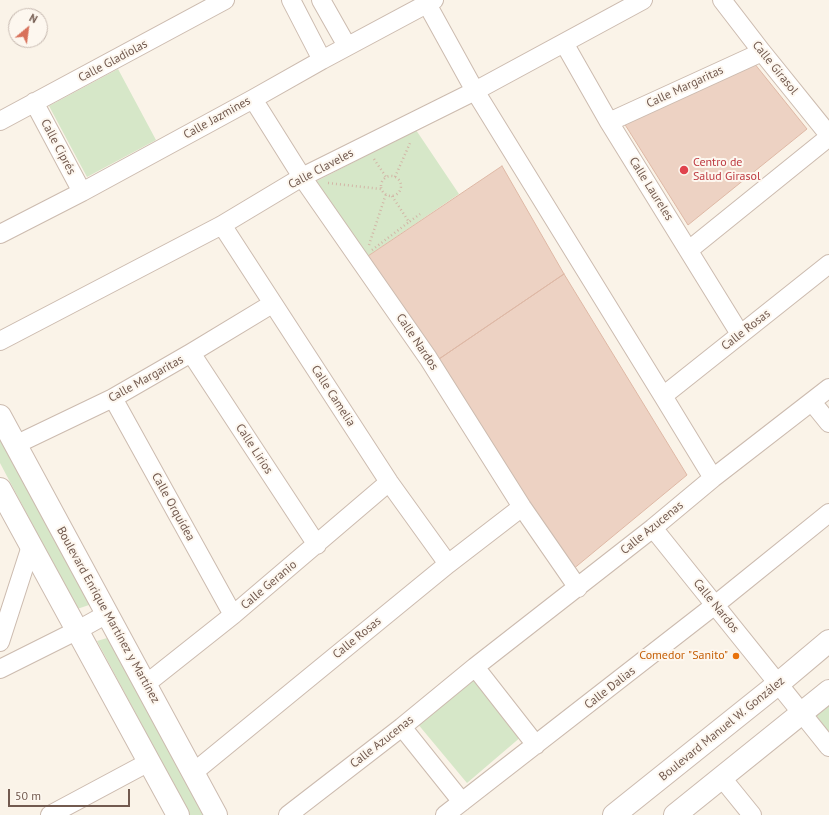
<!DOCTYPE html>
<html>
<head>
<meta charset="utf-8">
<style>
  body { margin:0 }
  #map { position:relative; width:829px; height:815px; overflow:hidden; background:#faf3e8; font-family:"PT Sans",sans-serif }
  canvas { display:block }
  .north { position:absolute; left:8px; top:8px; width:40px; height:40px; box-sizing:border-box; background:#fdf7ef; border:1px solid #c5b8af; border-radius:50%; rotate:29deg; font-size:11px; font-weight:700; line-height:16px; text-align:center; color:#725a4f }
  .north::after { content:''; display:block; margin:auto; width:14px; height:18px; background:#d8715a; clip-path:polygon(50% 0,100% 100%,50% 72%,0 100%) }
  .scale { position:absolute; left:8px; top:789px; width:122px; height:18px; box-sizing:border-box; border:2px solid #725a4f; border-top:0; padding-left:5px; font-size:12px; line-height:14px; white-space:nowrap; color:#725a4f; -webkit-text-stroke:3px #fdf7ef; paint-order:stroke }
</style>
</head>
<body>
<div id="map">
<canvas width="829" height="815"></canvas>
<div class="north">N</div>
<div class="scale">50 m</div>
</div>
<script>
const ctx = document.querySelector('canvas').getContext('2d');
ctx.lineJoin = 'round';
function fill(path, color) { ctx.fillStyle = color; ctx.fill(path, 'evenodd'); }
const toPath = rows => new Path2D(rows.map(r => 'M' + r).join(''));
function trace(path, color, width, dash) { ctx.strokeStyle = color; ctx.lineWidth = width; ctx.lineCap = dash ? 'butt' : 'round'; ctx.setLineDash(dash || []); ctx.stroke(path); }
function drawText(font, color, halo, rows, align = 'center') {
  ctx.font = font + ' "PT Sans",sans-serif'; ctx.lineWidth = 4; ctx.setLineDash([]); ctx.textBaseline = 'middle'; ctx.strokeStyle = halo; ctx.fillStyle = color; for (const [text, x, y, turn = 0] of rows) {
    ctx.save(); ctx.translate(x, y); ctx.rotate((+turn || 0) * Math.PI / 180); ctx.textAlign = isNaN(turn) ? turn : align; if (halo) ctx.strokeText(text, 0, 0); ctx.fillText(text, 0, 0); ctx.restore();
  }
}
fill(toPath([
  [118,69,156,140,87,177,49,106],
  [416,130,459,194,368,256,315,182],
  [0,426,95,603,77,609,0,463],
  [114,636,207,815,190,815,97,641],
  [472,677,522,736,467,783,417,723],
  [829,704,829,732,815,714]
]), '#d6e7c8');
const building = toPath([
  [754,63,807,129,688,225,624,123,754,63],
  [502,166,564,274,439,359,368,256,502,166],
  [564,274,687,475,572,570,439,359,564,274]
]);
fill(building, '#edd2c3');
trace(building, '#deb8a5', 1);
const minor = toPath([
  [291,0,322,60],
  [321,0,347,46],
  [722,0,762,52,829,135],
  [427,4,475,91,663,396,713,478],
  [564,43,609,122,740,334],
  [253,99,302,177,428,358,522,507,578,588],
  [34,102,82,192],
  [0,121,225,0],
  [609,122,762,52],
  [222,225,389,482,448,564],
  [0,234,82,192,253,99,322,60,434,0],
  [689,250,829,137],
  [0,341,222,225,302,177,475,91,643,0],
  [191,353,317,545],
  [663,396,829,264],
  [113,398,233,615],
  [812,402,829,423],
  [15,445,113,398,191,353,272,304],
  [653,528,829,747],
  [0,642,31,546],
  [475,667,536,745],
  [0,669,78,630,107,614],
  [146,684,233,615,389,482],
  [402,727,462,802],
  [194,772,448,564,522,507],
  [722,778,752,815],
  [50,815,149,762],
  [288,815,402,727,475,667,653,528,713,478,829,388],
  [445,815,715,605,829,513]
]);
const tertiary = toPath([
  [0,416,216,815],
  [0,489,178,815],
  [614,815,779,683,829,641],
  [675,815,829,691]
]);
trace(minor, '#ccbbaf', 20);
trace(tertiary, '#ccbbaf', 24);
trace(toPath([
  [374,159,386,177],
  '381 186a10 10 0 1 1 20 0a10 10 0 1 1-20 0Z',
  [395,177,410,143],
  [328,183,381,189],
  [392,196,409,222,420,214],
  [369,245,386,194],
  [372,250,409,222]
]), '#d2b5a6', 2.5, [1, 3]);
trace(minor, '#fff', 18);
trace(tertiary, '#fff', 22);
for (const [x, y, r, color] of [
  [684,170,5,"#e0444e"],
  [736,656,4,"#e8710a"]
]) { const dot = new Path2D(); dot.arc(x, y, r, 0, 2 * Math.PI); ctx.fillStyle = color; ctx.fill(dot); trace(dot, '#fdf7ef', 1.5); }
drawText('12px', '#725a4f', '#fdf7ef', [
  ["Calle Gladiolas",113,61,-28],
  ["Calle Girasol",775,68,51],
  ["Calle Margaritas",685,87,-25],
  ["Calle Jazmines",217,118,-29],
  ["Calle Ciprés",58,147,62],
  ["Calle Claveles",321,169,-28],
  ["Calle Laureles",651,189,58],
  ["Calle Rosas",746,330,-38],
  ["Calle Nardos",417,342,56],
  ["Calle Margaritas",146,379,-29],
  ["Calle Camelia",333,396,57],
  ["Calle Lirios",254,449,57],
  ["Calle Orquídea",173,507,61],
  ["Calle Azucenas",652,528,-39],
  ["Calle Geranio",269,585,-40],
  ["Calle Nardos",716,606,51],
  ["Boulevard Enrique Martínez y Martínez",108,615,61],
  ["Calle Rosas",357,638,-39],
  ["Calle Dalias",610,688,-38],
  ["Boulevard Manuel W. González",722,729,-39],
  ["Calle Azucenas",382,742,-38]
]);
drawText('12px', '#be3a42', '#fdf7ef', [
  ["Centro de",693,163],
  ["Salud Girasol",693,177]
], 'left');
drawText('12px', '#c56008', '#fdf7ef', [
  ["Comedor \"Sanito\"",728,656]
], 'right');
</script>
</body>
</html>
